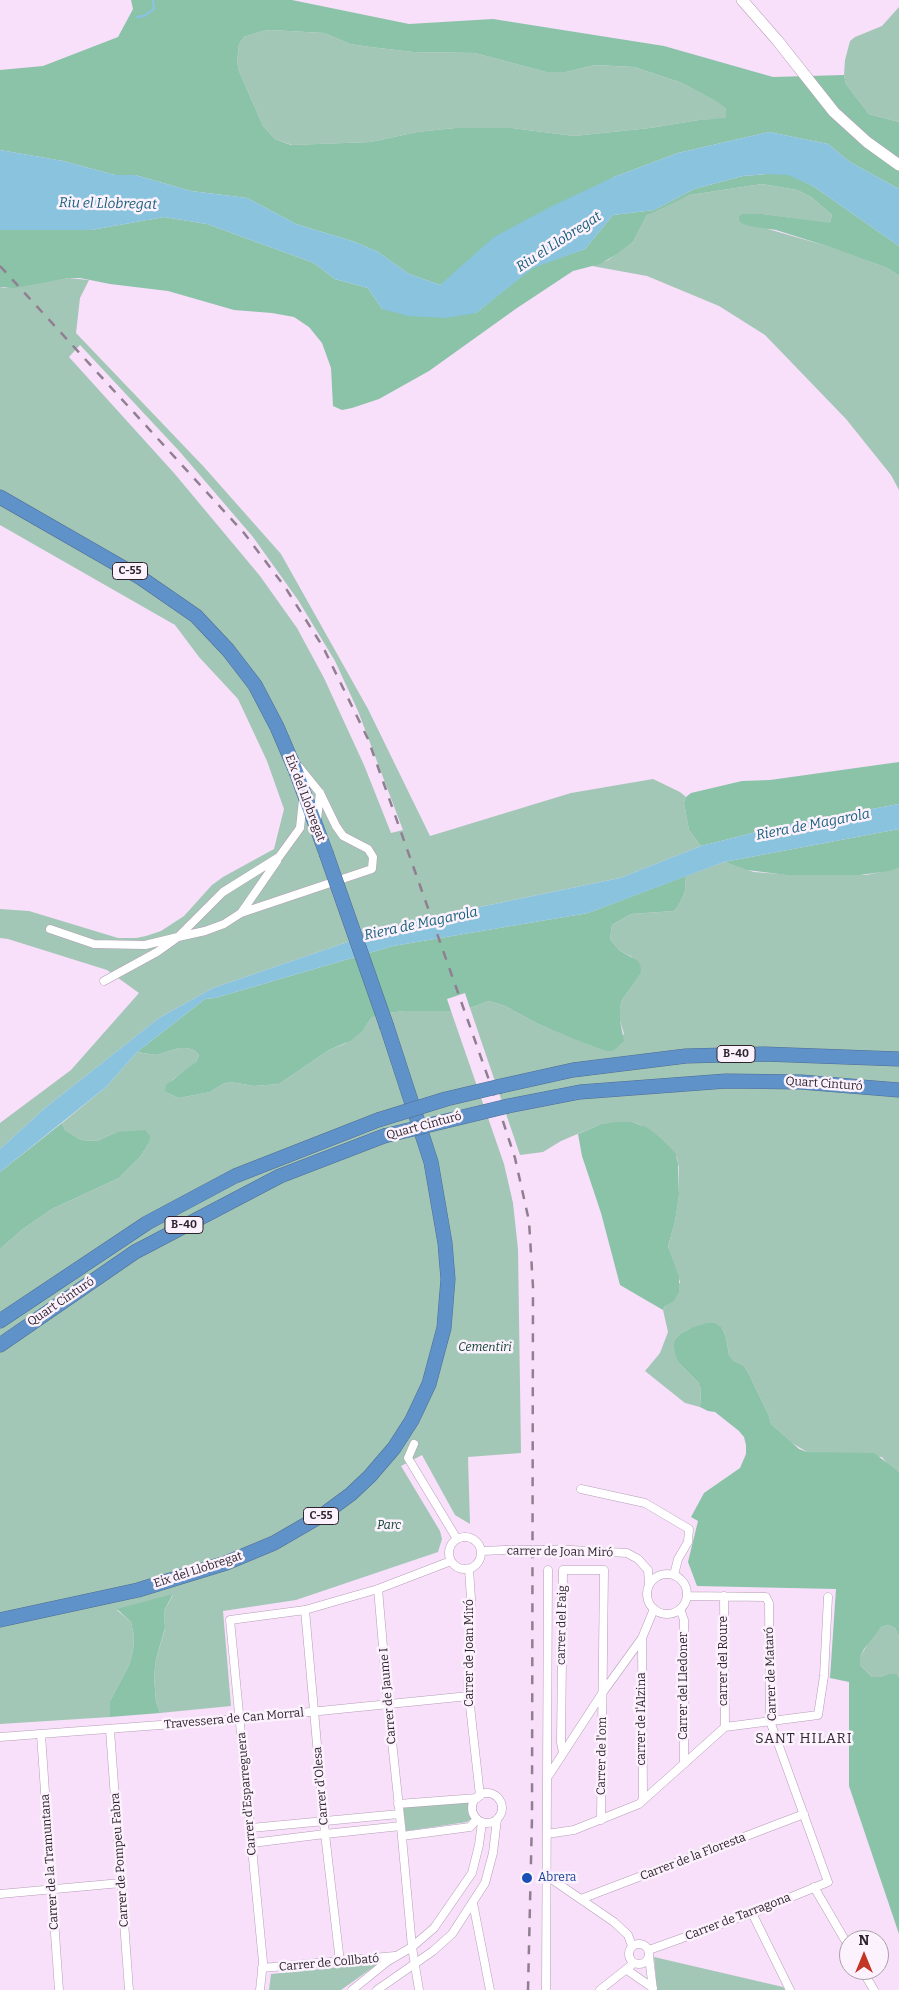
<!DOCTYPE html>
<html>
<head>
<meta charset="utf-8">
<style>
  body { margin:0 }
  #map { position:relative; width:899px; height:1990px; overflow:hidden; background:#f8dffa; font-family:Bitter,serif }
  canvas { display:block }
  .north { position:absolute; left:839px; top:1930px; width:50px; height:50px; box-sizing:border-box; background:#fcf2fd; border:1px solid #a9a0aa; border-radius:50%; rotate:0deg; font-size:14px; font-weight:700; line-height:20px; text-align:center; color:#2d242e }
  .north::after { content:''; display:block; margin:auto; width:18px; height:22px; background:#c33626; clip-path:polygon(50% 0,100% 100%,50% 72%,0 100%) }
</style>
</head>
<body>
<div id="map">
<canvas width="899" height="1990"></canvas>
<div class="north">N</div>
</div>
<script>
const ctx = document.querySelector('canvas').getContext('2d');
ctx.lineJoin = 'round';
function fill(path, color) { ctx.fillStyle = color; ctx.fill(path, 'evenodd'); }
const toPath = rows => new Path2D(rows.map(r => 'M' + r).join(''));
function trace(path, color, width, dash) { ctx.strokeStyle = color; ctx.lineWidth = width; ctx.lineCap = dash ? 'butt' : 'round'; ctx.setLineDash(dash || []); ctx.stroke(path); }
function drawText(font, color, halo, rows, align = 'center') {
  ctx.font = font + ' Bitter,serif'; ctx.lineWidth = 5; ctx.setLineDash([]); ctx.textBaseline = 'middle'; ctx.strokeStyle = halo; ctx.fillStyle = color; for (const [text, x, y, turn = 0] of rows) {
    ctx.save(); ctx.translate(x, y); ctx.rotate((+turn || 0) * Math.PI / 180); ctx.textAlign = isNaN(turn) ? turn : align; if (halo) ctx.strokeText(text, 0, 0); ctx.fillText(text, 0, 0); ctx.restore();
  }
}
fill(toPath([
  [899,7,899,122,869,114,846,84,844,75,845,60,850,41,855,37,882,26],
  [271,30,324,33,350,44,370,47,413,52,475,53,546,72,566,72,595,65,634,67,682,83,719,102,726,109,726,119,699,120,650,128,574,136,512,128,455,128,417,132,371,142,292,145,275,139,263,126,239,71,237,62,239,44,244,37,262,31],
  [762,184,797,190,811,197,832,215,830,223,825,223,763,214,768,229,834,248,887,268,899,276,899,490,891,475,846,419,765,335,719,306,647,276,592,266,608,260,633,242,647,215,654,210,690,195],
  [69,278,89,280,80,298,76,333,204,467,281,554,368,709,430,836,571,793,653,779,680,792,686,797,684,803,689,830,701,846,620,878,441,915,377,932,213,988,159,1018,45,1108,0,1149,0,1123,71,1070,139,993,107,970,8,939,0,938,0,909,29,911,118,938,136,938,146,936,161,931,184,916,212,885,223,877,274,849,284,809,267,761,238,699,199,657,175,625,0,525,0,287,4,288],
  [80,345,180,452,253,537,298,600,335,661,358,711,403,830,391,833,364,765,324,678,297,628,260,576,174,473,69,357],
  [724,862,754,872,793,875,866,875,899,868,899,1472,888,1465,882,1457,807,1452,792,1443,771,1424,769,1416,748,1372,743,1365,734,1361,729,1355,726,1337,722,1328,691,1328,681,1333,675,1339,680,1364,698,1382,701,1390,700,1407,685,1403,645,1371,660,1353,668,1332,663,1310,665,1306,669,1303,680,1282,668,1246,675,1222,679,1195,679,1168,677,1158,659,1136,641,1125,632,1122,601,1124,561,1141,543,1152,520,1155,470,1008,489,1001,505,1006,538,1024,605,1051,624,1034,620,1021,620,1007,622,1000,640,975,632,957,619,950,610,939,612,925,631,914,674,911,679,905,685,891,686,876],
  [403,1011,451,1011,504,1164,513,1203,518,1249,521,1453,468,1457,470,1524,455,1515,422,1455,401,1466,440,1531,442,1539,438,1552,296,1600,223,1611,231,1706,160,1713,156,1702,154,1677,156,1659,165,1629,164,1611,173,1595,117,1610,131,1622,134,1636,133,1651,129,1665,110,1701,110,1717,0,1724,0,1249,23,1229,52,1209,119,1178,140,1157,149,1143,117,1132,97,1141,81,1140,65,1130,62,1123,106,1087,137,1052,156,1055,179,1048,187,1048,194,1050,199,1055,196,1062,191,1067,172,1080,165,1092,179,1098,210,1092,223,1084,231,1082,254,1086,279,1084,329,1050,344,1044,363,1031,371,1018,382,1014],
  [888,1625,895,1628,899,1637,899,1677,897,1674,888,1674,880,1677,872,1677,860,1665,860,1657,874,1633,881,1627],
  [468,1802,471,1819,467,1822,406,1831,403,1807],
  [654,1957,783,1987,785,1990,657,1990],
  [379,1963,341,1990,269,1990,271,1974]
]), '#a3c7b6');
fill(toPath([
  [131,0,292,0,409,24,493,19,664,46,773,77,844,75,846,84,869,114,899,122,899,189,850,162,828,144,769,132,678,153,614,177,440,285,409,274,378,252,355,242,296,224,247,198,191,191,135,175,115,175,63,161,0,150,0,70,43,66,118,37,133,9],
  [271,30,324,33,350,44,370,47,413,52,475,53,546,72,566,72,595,65,634,67,682,83,718,102,726,109,726,118,699,120,650,128,574,136,512,128,455,128,417,132,371,142,291,145,275,139,263,126,239,71,237,62,239,44,244,37,262,31],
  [767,174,788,174,813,186,899,246,899,276,887,268,833,248,776,230,749,226,741,223,739,220,739,216,743,214,763,214,830,223,832,215,811,197,797,190,762,184,690,195,647,215,633,242,617,254,600,264,573,271,517,308,429,371,379,399,352,408,342,410,333,406,331,368,322,343,309,327,294,317,272,313,234,310,168,291,110,284,80,278,69,278,14,288,0,287,0,230,91,230,164,217,207,224,314,263,335,279,368,288,382,309,476,313,533,267,585,249,613,215,654,210,694,189,743,176],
  [899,762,899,804,780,826,701,846,689,830,684,803,686,797,691,793,742,781,770,780],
  [899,829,899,868,889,871,860,875,787,875,747,870,724,862],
  [686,876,685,891,679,905,674,911,631,914,612,925,610,939,619,950,638,961,641,968,640,975,622,1000,620,1007,620,1021,624,1041,613,1051,605,1051,574,1039,538,1024,505,1006,489,1001,470,1008,465,993,447,999,451,1011,403,1011,382,1014,371,1018,363,1031,350,1041,329,1050,279,1084,254,1086,231,1082,223,1084,210,1092,179,1098,165,1092,166,1085,196,1062,199,1055,194,1050,187,1048,179,1048,156,1055,137,1052,205,999,215,998,393,946,588,913],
  [617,1122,632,1122,646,1127,659,1136,675,1153,678,1163,679,1195,675,1222,668,1246,679,1277,679,1292,674,1301,665,1306,663,1310,620,1285,601,1213,582,1156,578,1134,601,1124],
  [62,1123,65,1130,81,1140,97,1141,117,1132,145,1130,150,1136,149,1143,140,1157,119,1178,52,1209,23,1229,0,1249,0,1172],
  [707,1323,715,1323,722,1328,726,1337,729,1355,734,1361,743,1365,748,1372,769,1416,771,1424,799,1449,807,1452,874,1453,899,1472,899,1637,895,1628,888,1625,881,1627,864,1649,860,1657,860,1665,872,1677,880,1677,888,1674,897,1674,899,1677,899,1934,849,1786,849,1682,830,1678,836,1589,697,1586,688,1562,698,1521,691,1517,704,1493,740,1468,746,1454,746,1445,744,1437,739,1431,715,1412,708,1411,700,1407,701,1390,698,1382,680,1364,676,1357,674,1347,675,1339,681,1333,691,1328],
  [173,1594,164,1611,165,1628,156,1659,154,1677,156,1702,160,1713,110,1717,110,1701,129,1665,133,1651,134,1636,131,1622,117,1609]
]), '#8ac3a8');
fill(toPath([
  [769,132,828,144,850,162,899,189,899,246,813,186,788,175,767,174,743,176,694,189,654,210,613,215,585,249,533,268,476,313,446,318,408,316,382,309,368,288,335,279,314,263,207,224,164,217,91,230,0,230,0,150,63,161,115,175,135,175,191,191,247,198,296,224,355,242,378,252,409,274,440,285,494,237,550,207,614,177,678,153],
  [899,804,899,829,724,862,588,913,393,946,215,998,205,999,137,1052,106,1087,0,1172,0,1149,45,1108,159,1018,213,988,377,932,441,915,620,878,701,846,780,826]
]), '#89c3dd');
trace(toPath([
  [137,17,144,16,154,9,153,0]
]), '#89c3dd', 2.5);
const street = toPath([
  [317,819,320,793],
  [241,913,277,861],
  [50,929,94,944,145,945,178,937,223,892,279,857,300,828,303,800],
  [104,981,157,952,178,937,205,931,224,924,241,913,372,869,373,857,368,849,343,836,336,826,320,793,299,767],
  [414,1444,408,1458,457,1539],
  [581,1489,645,1503,689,1529,688,1542,678,1559,674,1575],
  '449 1553a16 16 0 1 1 32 0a16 16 0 1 1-32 0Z',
  [544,1550,571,1550,627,1553,638,1559,648,1570,649,1584],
  [482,1551,505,1550],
  [469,1569,471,1599,468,1688,480,1796],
  '647 1594a20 20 0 1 1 40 0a20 20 0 1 1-40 0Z',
  [378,1589,388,1704,401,1826,412,1947,419,1990],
  [724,1596,725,1727],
  [680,1609,684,1620,684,1764],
  [305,1610,325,1834,340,1962],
  [642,1638,643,1800],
  [110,1730,129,1990],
  [41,1735,59,1990],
  [0,1737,240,1719,469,1696],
  [563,1752,561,1743,563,1570,604,1570,601,1820],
  [549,1775,603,1692,642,1638,654,1609],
  '472 1808a15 15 0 1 1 30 0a15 15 0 1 1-30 0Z',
  [398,1804,477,1798],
  [251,1828,399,1814],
  [547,1834,574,1830,639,1804,725,1727,818,1715,824,1676,828,1597],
  [402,1836,470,1827,477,1819],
  [252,1843,325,1834,401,1826],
  [547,1876,614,1922,628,1935,632,1946],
  [814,1887,849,1947],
  [0,1894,121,1883],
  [581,1899,804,1814],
  [473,1903,490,1990],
  [752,1913,790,1990],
  '629 1954a10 10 0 1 1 20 0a10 10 0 1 1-20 0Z',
  [649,1950,752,1913,828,1882,770,1721,769,1603,766,1597,687,1596],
  [649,1956,653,1990],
  [262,1968,395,1956],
  [627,1970,653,1988],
  [862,1970,874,1990],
  [260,1990,263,1962,230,1620,305,1610,378,1589,451,1561],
  [352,1990,388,1961,412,1947,434,1928,472,1873,479,1845,482,1822],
  [377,1990,433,1951,452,1934,485,1883,493,1853,497,1819],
  [546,1990,548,1570],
  [600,1990,634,1963]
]);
const secondary = toPath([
  [742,0,777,40,834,112,867,142,899,165]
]);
const highway = toPath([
  [0,497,141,578,196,616,228,650,255,685,277,727,295,769,326,853],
  [501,1086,573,1070,686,1056,764,1054,899,1059],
  [508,1106,580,1092,726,1081,801,1082,899,1090],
  [0,1321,147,1223,235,1176,378,1120],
  [0,1345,135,1252,280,1176,384,1136],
  [0,1620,138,1590,226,1563,274,1543,324,1514,351,1494,370,1476,394,1448,412,1420,429,1384,444,1328,448,1279,445,1243,431,1162,387,1027]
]);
trace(street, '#b59eb7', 9);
trace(secondary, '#b59eb7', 12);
trace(highway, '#4e6c93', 15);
trace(street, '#fff', 8);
trace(secondary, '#fff', 11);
trace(highway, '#6092ca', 14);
trace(toPath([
  [0,266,244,533,285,587,323,647,368,739,495,1097,515,1158,529,1221,533,1287,532,1818,528,1990]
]), '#907f91', 2.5, [9, 9]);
const streetBridge = toPath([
  [505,1550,544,1550]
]);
const highwayBridge = toPath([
  [326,853,387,1027],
  [378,1120,446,1099,501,1086],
  [384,1136,508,1106]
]);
trace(streetBridge, '#b59eb7', 9, []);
trace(highwayBridge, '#4e6c93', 15, []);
trace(streetBridge, '#fff', 8);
trace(highwayBridge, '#6092ca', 14);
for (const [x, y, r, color] of [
  [527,1878,6,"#1a4fb4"]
]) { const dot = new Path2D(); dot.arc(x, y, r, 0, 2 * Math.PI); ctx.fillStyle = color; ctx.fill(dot); trace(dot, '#fcf2fd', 2); }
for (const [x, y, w] of [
  [130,571,35],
  [736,1054,38],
  [184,1225,38],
  [321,1516,35]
]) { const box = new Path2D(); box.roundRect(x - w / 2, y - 8.5, w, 17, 4); ctx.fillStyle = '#fcf2fd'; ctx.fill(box); trace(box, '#2d242e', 1); }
drawText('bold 11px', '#2d242e', null, [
  ["C-55",130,571],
  ["B-40",736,1054],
  ["B-40",184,1225],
  ["C-55",321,1516]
]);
drawText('12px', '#2d242e', '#fcf2fd', [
  ["Eix del Llobregat",305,798,69],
  ["Quart Cinturó",824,1084,4],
  ["Quart Cinturó",424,1126,-15],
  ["Quart Cinturó",61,1302,-34],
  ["carrer de Joan Miró",560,1552,1],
  ["Eix del Llobregat",198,1570,-18],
  ["carrer del Faig",562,1625,-89],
  ["Carrer de Joan Miró",470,1653,-90],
  ["carrer del Roure",724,1661,-90],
  ["Carrer de Mataró",771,1674,-92],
  ["Carrer del Lledoner",684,1686,-90],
  ["Carrer de Jaume I",388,1696,-95],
  ["Travessera de Can Morral",234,1719,-5],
  ["carrer de l'Alzina",642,1719,-90],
  ["Carrer de l'om",602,1756,-89],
  ["Carrer d'Olesa",321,1786,-95],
  ["Carrer d'Esparreguera",247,1794,-95],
  ["Carrer de la Floresta",693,1857,-21],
  ["Carrer de Pompeu Fabra",120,1860,-94],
  ["Carrer de la Tramuntana",50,1862,-94],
  ["Carrer de Tarragona",738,1917,-21],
  ["Carrer de Collbató",329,1963,-5]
]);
drawText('italic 12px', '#083a28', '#fcf2fd', [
  ["Cementiri",485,1348],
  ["Parc",389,1526]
]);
drawText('12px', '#164399', '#fcf2fd', [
  ["Abrera",538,1878]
], 'left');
drawText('italic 14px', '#155f79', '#fcf2fd', [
  ["Riu el Llobregat",108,204,1],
  ["Riu el Llobregat",559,242,-33],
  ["Riera de Magarola",813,825,-11],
  ["Riera de Magarola",421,924,-12]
]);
ctx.letterSpacing = '1px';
drawText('14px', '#2d242e', '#fcf2fd', [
  ["SANT HILARI",804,1739]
]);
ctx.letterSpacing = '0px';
</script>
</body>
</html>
